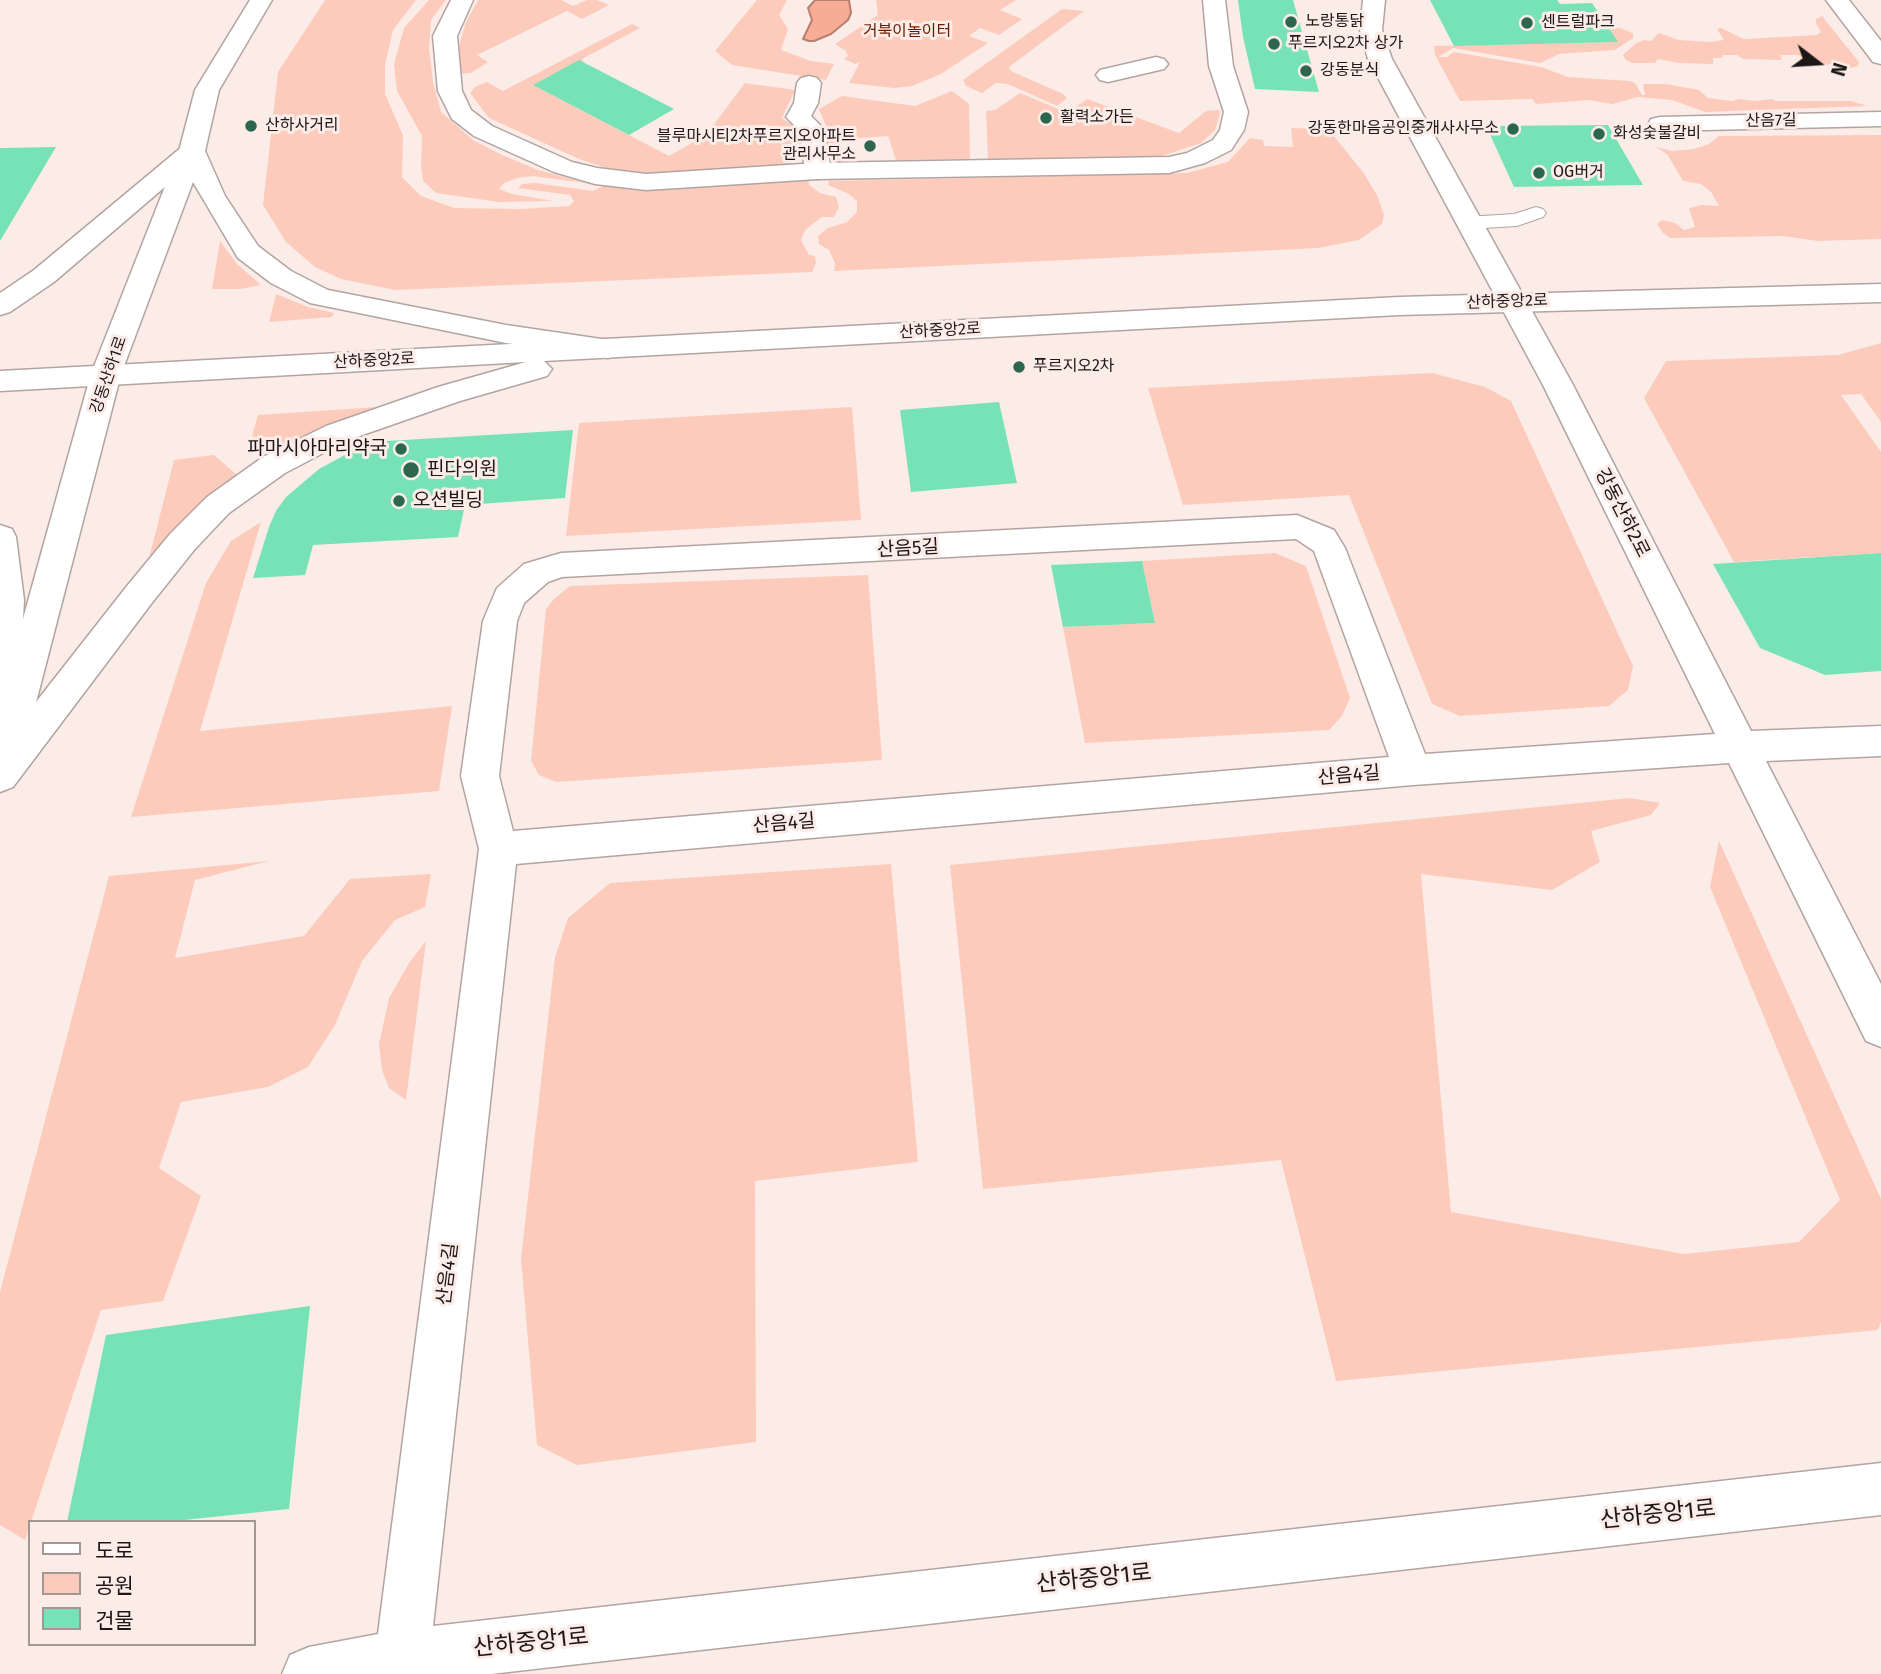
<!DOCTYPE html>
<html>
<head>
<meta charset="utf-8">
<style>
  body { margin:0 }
  #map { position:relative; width:1881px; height:1674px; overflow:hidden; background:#fbece7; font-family:"Fira Sans","Noto Sans KR",sans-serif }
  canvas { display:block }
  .legend { position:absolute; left:28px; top:1520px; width:228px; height:126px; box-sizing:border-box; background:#fbece7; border:2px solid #a29793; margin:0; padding:9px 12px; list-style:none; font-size:21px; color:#1d1716 }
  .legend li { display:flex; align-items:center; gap:14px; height:35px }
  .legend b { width:35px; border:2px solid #a29793 }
  .north { position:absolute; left:1783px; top:28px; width:70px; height:70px; -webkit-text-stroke:5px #fbece7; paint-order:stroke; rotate:107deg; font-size:19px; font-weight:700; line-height:28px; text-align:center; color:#1d1716 }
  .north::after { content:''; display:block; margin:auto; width:24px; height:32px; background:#1d1716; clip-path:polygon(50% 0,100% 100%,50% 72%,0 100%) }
</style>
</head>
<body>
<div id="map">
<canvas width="1881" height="1674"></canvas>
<ul class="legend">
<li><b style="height:9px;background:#fff"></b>도로</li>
<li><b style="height:19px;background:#fdcbbc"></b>공원</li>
<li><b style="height:19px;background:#77e2b5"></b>건물</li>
</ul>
<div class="north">N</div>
</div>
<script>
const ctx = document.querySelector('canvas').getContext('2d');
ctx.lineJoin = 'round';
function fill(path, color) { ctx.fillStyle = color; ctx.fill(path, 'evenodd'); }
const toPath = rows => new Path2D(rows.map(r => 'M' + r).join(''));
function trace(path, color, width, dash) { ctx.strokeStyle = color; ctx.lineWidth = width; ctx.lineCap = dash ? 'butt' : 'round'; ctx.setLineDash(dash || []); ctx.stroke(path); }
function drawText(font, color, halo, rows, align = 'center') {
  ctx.font = font + ' "Fira Sans","Noto Sans KR",sans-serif'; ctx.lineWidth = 6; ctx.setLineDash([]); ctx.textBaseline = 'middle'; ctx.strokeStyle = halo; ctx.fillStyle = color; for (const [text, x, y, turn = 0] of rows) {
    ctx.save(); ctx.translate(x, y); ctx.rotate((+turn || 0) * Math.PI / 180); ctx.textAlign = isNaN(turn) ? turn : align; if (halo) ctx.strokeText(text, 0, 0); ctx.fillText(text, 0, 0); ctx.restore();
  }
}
fill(toPath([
  [325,0,416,0,393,30,385,65,385,94,403,135,402,177,421,196,454,208,521,209,569,206,574,201,570,195,518,188,522,184,535,183,593,191,607,184,645,190,808,179,809,185,820,193,836,197,839,207,834,217,822,217,805,230,801,240,809,255,815,256,816,263,812,272,395,290,341,279,315,267,286,242,263,205,278,72],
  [429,0,446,0,431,20,429,48,433,82,441,112,473,140,502,155,538,170,586,183,532,176,517,178,504,183,499,189,512,194,553,201,499,202,436,193,423,181,421,167,422,136,397,91,394,64,404,28],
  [478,0,561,0,573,6,587,0,597,0,609,5,582,19,567,11,477,55,488,62,471,73,458,74,460,42,466,22],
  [757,0,787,0,779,15,788,29,781,50,811,61,834,64,826,80,732,65,715,51],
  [876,0,1016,0,1000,10,1022,19,999,35,980,28,969,36,988,43,941,74,912,86,894,88,849,83,860,62,855,64,844,59,848,56,846,51,835,44,878,15],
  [1062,9,1084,11,1009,67,1011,71,1063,94,1067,98,1057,106,1008,84,996,83,982,93,966,86,963,80],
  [1822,16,1859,62,1858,66,1851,68,1837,62,1828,65,1803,59,1799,55,1780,55,1782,60,1743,59,1737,55,1723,55,1722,58,1713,58,1713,64,1679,63,1658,59,1655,63,1632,63,1626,60,1623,55,1635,44,1644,40,1651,41,1659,33,1679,40,1710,42,1724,40,1717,29,1721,28,1744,39,1817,35,1821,32,1816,24,1816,19],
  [632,24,640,28,582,59,584,61,540,81,537,87,669,156,706,135,745,83,795,90,782,118,799,130,801,155,794,165,660,174,606,168,579,159,489,118,470,93,475,87,487,82,503,91],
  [1608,27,1620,28,1633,33,1633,38,1615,50,1559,54,1540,63,1453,48,1438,57,1447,57,1454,52,1541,67,1568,77,1630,81,1635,83,1642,95,1645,95,1643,84,1666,84,1699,90,1708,98,1732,101,1739,99,1754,101,1772,99,1776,101,1851,101,1867,106,1705,112,1672,100,1638,97,1612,104,1589,100,1536,104,1532,99,1460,101,1435,55,1434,46,1616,42],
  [952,91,969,104,970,159,896,160,888,136,835,140,840,160,830,161,826,126,819,109,842,96,915,106],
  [1020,93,1068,113,1087,99,1179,133,1206,111,1219,110,1220,114,1215,130,1201,143,1162,156,988,159,986,111,995,110],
  [1291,128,1328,129,1363,172,1378,197,1384,215,1382,224,1359,240,1319,248,834,271,835,263,829,250,819,244,818,236,828,228,847,222,857,212,857,201,849,194,828,185,829,181,1187,173,1228,162,1250,138,1263,140,1264,146,1293,147],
  [1881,135,1881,239,1818,241,1783,236,1670,238,1663,233,1657,224,1662,220,1675,223,1684,230,1695,227,1689,208,1702,205,1719,206,1711,192,1701,184,1683,181,1667,154,1656,147,1672,151,1694,149,1709,144,1719,136],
  [220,241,237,264,261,285,240,289,212,289],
  [276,294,308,307,334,313,332,317,269,322],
  [1881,343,1881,422,1861,394,1841,395,1881,452,1881,553,1734,562,1644,398,1666,361,1838,355],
  [1432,373,1485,387,1511,401,1633,666,1628,690,1609,706,1460,716,1432,704,1349,495,1183,505,1148,388],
  [393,406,361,414,278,449,252,436,258,415],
  [852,407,861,520,566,536,579,423],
  [214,455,238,476,147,566,174,460],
  [261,522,200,731,452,706,439,791,131,817,206,583,231,541],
  [1275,553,1306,566,1350,698,1342,716,1329,730,1085,743,1063,627,1155,623,1142,561],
  [868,575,882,760,556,782,539,775,531,761,546,609,554,599,570,586],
  [1630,798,1660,803,1651,815,1591,831,1600,862,1552,890,1421,874,1451,1212,1684,1254,1799,1242,1840,1200,1710,887,1719,841,1881,1199,1881,1322,1878,1330,1336,1381,1281,1160,983,1189,950,865],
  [269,861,195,880,175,958,304,936,350,879,431,874,425,907,395,920,362,961,335,1025,308,1067,268,1087,181,1102,159,1168,201,1196,163,1301,101,1310,25,1540,0,1525,0,1292,109,876],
  [891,864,918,1162,755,1181,756,1442,577,1465,537,1445,521,1259,555,957,568,918,610,883],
  [426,941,406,1100,389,1088,382,1070,379,1044,389,998,409,963]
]), '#fdcbbc');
const water = toPath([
  [815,0,849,0,851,13,848,20,831,34,814,41,809,41,803,39,812,20,808,8,815,0]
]);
fill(water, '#f7ac95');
trace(water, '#b67f6f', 2);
fill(toPath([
  [1238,0,1293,0,1319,92,1255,89,1243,37],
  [1430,0,1557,0,1560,4,1592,3,1618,42,1454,46],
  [579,60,674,109,629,135,533,85],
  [1608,125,1643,185,1514,187,1486,126],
  [56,147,0,241,0,148],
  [999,402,1017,483,911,492,900,410],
  [573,430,565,498,465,505,458,537,313,545,305,575,253,578,269,527,276,511,286,497,319,469,354,450,387,441],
  [1881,553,1881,671,1825,675,1760,648,1713,564],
  [1142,561,1155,623,1063,627,1051,565],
  [310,1306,289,1509,165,1522,67,1522,106,1335]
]), '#77e2b5');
const service = toPath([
  [1536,207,1543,209,1546,213,1543,217,1517,226,1467,229,1460,227,1457,223,1460,219,1467,217,1514,214,1536,207]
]);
const pedestrian = toPath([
  [809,76,817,78,821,83,818,103,811,116,824,129,831,171,827,176,818,179,809,176,805,171,800,131,786,117,794,103,797,83,801,78,809,76]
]);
const minor = toPath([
  [451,0,473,0,457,36,462,91,471,110,492,126,572,162,597,168,646,174,818,163,1169,157,1187,153,1213,140,1220,130,1224,112,1209,66,1203,0,1225,0,1233,66,1248,112,1244,130,1231,150,1205,163,1169,173,818,179,646,190,595,184,554,172,474,136,452,119,438,91,433,36,451,0],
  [1363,0,1385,0,1382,30,1392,59,1573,385,1751,731,1881,726,1881,756,1766,761,1881,984,1881,1047,1866,1041,1729,763,1413,785,516,864,433,1626,1881,1463,1881,1515,491,1674,282,1674,290,1655,309,1647,378,1634,479,849,461,776,483,621,497,588,524,564,561,553,1297,515,1334,530,1345,548,1425,754,1715,734,1543,385,1368,59,1360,30,1363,0],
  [1296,539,1314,551,1389,757,513,831,499,776,517,621,524,603,548,582,562,577,1296,539],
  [1826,0,1849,0,1881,41,1881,64,1873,62,1826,0],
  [1156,57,1164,59,1168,64,1164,69,1108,82,1100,80,1096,75,1100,70,1156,57],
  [1881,112,1881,126,1660,131,1651,129,1648,124,1651,119,1660,117,1881,112]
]);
const tertiary = toPath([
  [250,0,272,0,219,90,205,151,225,196,258,246,291,271,328,290,506,325,608,340,618,342,623,349,618,356,608,358,506,343,310,303,271,283,238,258,193,182,121,374,19,768,13,779,0,783,0,525,12,529,16,537,24,600,23,619,91,374,179,151,195,90,250,0]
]);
const secondary = toPath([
  [192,143,201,146,205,151,201,156,54,282,10,312,0,315,0,293,34,270,183,146,192,143],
  [1881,284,1881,302,1399,315,544,361,552,369,547,376,460,401,348,440,285,473,229,513,194,550,151,604,13,787,0,792,0,748,127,586,170,534,207,497,263,457,326,426,438,387,526,362,0,391,0,371,1399,297,1881,284]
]);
trace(service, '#b2a4a0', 2);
trace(pedestrian, '#b2a4a0', 3);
trace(minor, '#b2a4a0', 3);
trace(tertiary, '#b2a4a0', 3);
trace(secondary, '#b2a4a0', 3);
fill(service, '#fff');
fill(pedestrian, '#fff');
fill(minor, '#fff');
fill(tertiary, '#fff');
fill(secondary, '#fff');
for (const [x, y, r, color] of [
  [1291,22,7,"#2d664f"],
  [1527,23,7,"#2d664f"],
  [1274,44,7,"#2d664f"],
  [1306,71,7,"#2d664f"],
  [1046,118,7,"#2d664f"],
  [251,126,7,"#2d664f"],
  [1513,129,7,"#2d664f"],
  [1599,134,7,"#2d664f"],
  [870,146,7,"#2d664f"],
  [1539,173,7,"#2d664f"],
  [1019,367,7,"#2d664f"],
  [401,449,7,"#2d664f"],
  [411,470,9,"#2d664f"],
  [399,501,7,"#2d664f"]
]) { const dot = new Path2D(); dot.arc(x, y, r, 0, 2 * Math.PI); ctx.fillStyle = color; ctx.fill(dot); trace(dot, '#fbece7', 2.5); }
drawText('16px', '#1d1716', '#fbece7', [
  ["노랑통닭",1305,22],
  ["센트럴파크",1541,23],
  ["푸르지오2차 상가",1288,44],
  ["강동분식",1320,71],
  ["활력소가든",1060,118],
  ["산하사거리",265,126],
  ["강동한마음공인중개사사무소",1499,129,"right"],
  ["화성숯불갈비",1613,134],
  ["블루마시티2차푸르지오아파트",856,137,"right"],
  ["관리사무소",856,155,"right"],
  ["OG버거",1553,173],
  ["푸르지오2차",1033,367]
], 'left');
drawText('16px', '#6d1c00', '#fbece7', [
  ["거북이놀이터",907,32]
]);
drawText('16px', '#1d1716', '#fbece7', [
  ["산음7길",1771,121,-1],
  ["산하중앙2로",1507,302,-2],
  ["산하중앙2로",940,331,-3],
  ["산하중앙2로",374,361,-3],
  ["강동산하1로",109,375,-71]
]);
drawText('19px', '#1d1716', '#fbece7', [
  ["파마시아마리약국",387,449,"right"],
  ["핀다의원",427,470],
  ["오션빌딩",413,501]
], 'left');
drawText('19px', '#1d1716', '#fbece7', [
  ["강동산하2로",1622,513,63],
  ["산음5길",908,549,-3],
  ["산음4길",1349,776,-5],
  ["산음4길",784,824,-5],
  ["산음4길",448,1274,-83]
]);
drawText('23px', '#1d1716', '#fbece7', [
  ["산하중앙1로",1658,1515,-6],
  ["산하중앙1로",1094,1579,-6],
  ["산하중앙1로",531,1643,-6]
]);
</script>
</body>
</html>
